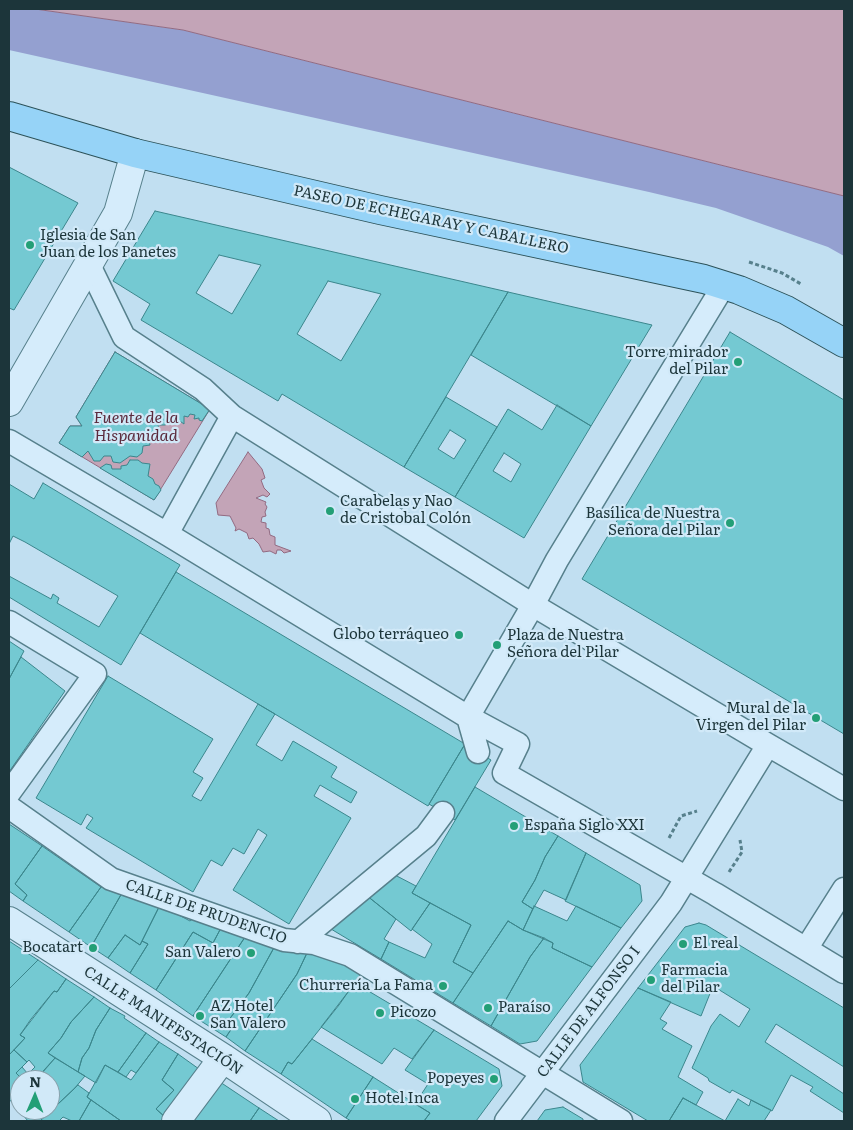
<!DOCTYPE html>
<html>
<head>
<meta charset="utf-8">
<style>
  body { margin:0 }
  #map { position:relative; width:853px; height:1130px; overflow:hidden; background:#c1dff1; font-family:Literata,serif }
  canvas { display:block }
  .frame { position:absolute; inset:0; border:10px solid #1c353a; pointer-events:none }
  .north { position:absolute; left:10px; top:1070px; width:50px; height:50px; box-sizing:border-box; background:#d1e9f8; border:1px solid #89a1ac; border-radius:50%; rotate:1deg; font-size:14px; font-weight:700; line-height:20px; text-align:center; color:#1c353a }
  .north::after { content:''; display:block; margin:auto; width:18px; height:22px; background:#239f76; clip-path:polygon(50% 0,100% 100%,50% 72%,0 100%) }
</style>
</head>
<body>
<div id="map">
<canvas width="853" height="1130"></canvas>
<div class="frame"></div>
<div class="north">N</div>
</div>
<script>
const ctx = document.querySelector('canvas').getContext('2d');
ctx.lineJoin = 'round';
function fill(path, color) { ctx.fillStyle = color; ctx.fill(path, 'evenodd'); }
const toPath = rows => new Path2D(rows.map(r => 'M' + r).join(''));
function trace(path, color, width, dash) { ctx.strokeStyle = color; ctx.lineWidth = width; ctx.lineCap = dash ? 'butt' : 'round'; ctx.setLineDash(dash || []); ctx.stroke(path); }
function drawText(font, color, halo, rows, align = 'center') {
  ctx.font = font + ' Literata,serif'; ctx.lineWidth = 4.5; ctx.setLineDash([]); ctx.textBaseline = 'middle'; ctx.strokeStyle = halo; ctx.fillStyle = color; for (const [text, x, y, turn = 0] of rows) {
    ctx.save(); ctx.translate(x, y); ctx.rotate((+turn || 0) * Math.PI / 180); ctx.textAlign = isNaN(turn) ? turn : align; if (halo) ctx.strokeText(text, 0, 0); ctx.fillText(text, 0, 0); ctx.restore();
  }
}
fill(toPath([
  [9,9,35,9,183,30,844,196,844,256,828,247,716,208,649,192,9,50]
]), '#94a0d0');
const water = toPath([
  [35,9,844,9,844,196,183,30,35,9],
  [115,352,210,409,154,500,59,443,70,426,82,426,76,417,115,352],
  [248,452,262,469,265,478,261,480,264,488,270,494,267,497,263,495,256,498,266,502,265,504,267,507,265,512,266,516,262,517,261,522,266,523,266,528,269,529,270,535,275,537,275,545,291,551,284,553,281,550,277,550,276,554,270,551,263,552,259,544,253,538,249,539,247,533,239,529,235,531,236,528,230,516,218,515,216,503,248,452]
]);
fill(water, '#c3a4b7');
trace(water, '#926a81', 1);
const building = toPath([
  [9,167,78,203,14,310,9,308,9,167],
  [155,211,508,292,404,467,282,394,278,401,141,320,150,304,113,281,155,211],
  [219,255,261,265,232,314,196,293,219,255],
  [328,281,381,294,341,361,297,334,328,281],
  [508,292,652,325,591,426,471,355,508,292],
  [730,332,844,400,844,734,582,579,730,332],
  [115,352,210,409,202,421,199,420,199,418,194,419,195,415,190,414,188,417,184,416,184,424,177,419,165,425,158,425,159,430,156,434,148,436,150,445,143,446,142,453,137,457,130,456,120,463,113,462,111,456,104,456,100,461,94,461,88,451,82,457,59,443,70,426,82,426,76,417,115,352],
  [446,397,497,427,455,497,404,467,446,397],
  [450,430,466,440,454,459,438,449,450,430],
  [557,405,591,426,524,538,455,497,508,409,542,430,557,405],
  [504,453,521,464,511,482,493,471,504,453],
  [130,460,138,460,142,463,150,464,148,476,153,479,155,484,159,486,161,490,154,500,100,468,106,464,111,465,112,469,121,469,121,466,127,465,130,460],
  [43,483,180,565,121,665,9,597,9,576,51,599,53,594,59,598,57,603,99,627,118,596,25,542,13,536,9,544,9,484,34,499,43,483],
  [176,572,465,744,428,806,140,633,176,572],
  [9,641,24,651,9,679,9,641],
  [21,657,65,691,9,772,9,679,21,657],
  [108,676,213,739,193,772,203,778,192,796,201,801,258,704,275,714,256,745,282,761,293,741,337,767,331,777,357,792,351,803,320,785,314,796,351,818,289,924,233,890,267,835,258,829,244,854,233,848,222,866,211,860,193,892,86,828,93,818,87,814,81,825,36,798,108,676],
  [465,744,491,760,455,820,429,804,465,744],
  [475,787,558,836,545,857,535,880,522,902,533,909,523,930,508,921,473,973,453,962,471,925,412,893,475,787],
  [9,824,42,846,15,884,27,895,23,901,9,891,9,824],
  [558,836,586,853,566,900,544,890,533,909,522,902,535,880,545,857,558,836],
  [42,846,101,887,69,932,23,901,27,895,15,884,42,846],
  [586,853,640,885,642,901,621,928,565,901,586,853],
  [393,874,416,886,412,893,430,903,411,931,366,895,393,874],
  [101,887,122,893,91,947,69,932,101,887],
  [122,893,160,905,140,945,125,935,108,958,91,947,122,893],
  [366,895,396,919,384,939,389,942,381,959,326,926,366,895],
  [430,903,471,925,453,962,473,973,453,1003,381,959,389,942,425,958,432,944,412,929,430,903],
  [160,905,190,921,196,916,222,926,213,943,193,932,156,990,130,973,148,944,142,941,160,905],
  [534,906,567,921,576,906,621,928,592,967,552,948,553,943,523,930,534,906],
  [508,921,523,930,544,938,530,957,491,1026,453,1003,508,921],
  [699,923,706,925,844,1008,844,1067,776,1024,765,1042,844,1094,844,1113,810,1091,813,1087,791,1075,772,1111,732,1090,730,1093,709,1081,708,1078,692,1068,711,1026,720,1014,739,1027,750,1009,713,986,701,1016,638,988,685,927,699,923],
  [222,926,247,934,193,1016,156,990,193,932,213,943,222,926],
  [247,934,276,944,249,993,225,1025,232,1028,226,1037,193,1016,247,934],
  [125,935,140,945,142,941,148,944,130,973,108,958,125,935],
  [544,938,553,943,552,948,592,967,537,1041,520,1044,491,1026,530,957,544,938],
  [9,941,38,960,9,989,9,941],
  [276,944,307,953,297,974,245,1051,226,1037,232,1028,225,1025,249,993,276,944],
  [307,953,362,968,364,969,339,1005,292,1064,288,1062,281,1074,245,1051,297,974,307,953],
  [38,960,66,979,57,992,54,991,31,1019,20,1035,25,1038,9,1055,9,989,38,960],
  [66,979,94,997,71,1022,61,1038,48,1053,55,1058,35,1080,23,1080,16,1073,22,1067,28,1074,35,1067,29,1060,27,1062,14,1050,25,1038,20,1035,54,991,57,992,66,979],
  [355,983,434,1030,412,1059,394,1048,382,1064,321,1027,355,983],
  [638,988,671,1002,660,1019,667,1023,662,1029,692,1046,678,1077,703,1092,696,1105,683,1098,669,1121,648,1121,583,1082,580,1065,638,988],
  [94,997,110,1008,96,1030,89,1048,82,1058,78,1072,48,1053,61,1038,71,1022,94,997],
  [110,1008,125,1016,124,1018,146,1033,118,1072,105,1065,96,1083,78,1072,82,1058,89,1048,96,1030,110,1008],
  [434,1030,499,1069,502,1086,476,1121,424,1121,430,1113,415,1104,428,1084,405,1070,434,1030],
  [146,1033,159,1042,136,1073,131,1070,126,1077,118,1072,146,1033],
  [312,1039,373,1077,346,1118,281,1074,288,1062,292,1064,312,1039],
  [159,1042,178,1054,162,1080,174,1090,156,1109,165,1117,161,1121,121,1121,87,1097,105,1065,131,1080,159,1042],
  [14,1050,27,1062,16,1073,23,1080,20,1080,20,1110,25,1110,22,1114,9,1099,9,1055,14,1050],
  [178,1054,199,1069,165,1117,156,1109,174,1090,162,1080,178,1054],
  [55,1058,85,1076,74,1089,40,1121,28,1121,22,1114,25,1110,50,1110,50,1082,52,1079,43,1072,55,1058],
  [43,1072,52,1079,50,1082,50,1080,35,1080,43,1072],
  [373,1077,430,1113,424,1121,351,1121,346,1118,373,1077],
  [220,1082,259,1108,250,1121,189,1121,220,1082],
  [78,1085,89,1093,87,1097,91,1100,79,1121,72,1121,63,1117,59,1121,40,1121,78,1085],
  [683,1098,696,1105,725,1121,669,1121,683,1098],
  [738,1099,749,1106,751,1100,771,1110,764,1121,725,1121,738,1099],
  [91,1100,121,1121,79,1121,91,1100],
  [563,1107,583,1119,583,1121,537,1121,545,1110,563,1107],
  [259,1108,279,1121,250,1121,259,1108]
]);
fill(building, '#74c9d2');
trace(building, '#3b868c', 1);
const pedestrian = toPath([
  [88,263,124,337,203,389,232,416,533,605,768,745,844,789],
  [9,441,167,534,468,717,518,744,504,773,715,894,844,972],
  [167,534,232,416],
  [9,622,95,674,9,793],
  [478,752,468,717,533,605,557,560,724,285],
  [9,807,111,879,284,940,314,943,350,955,621,1121],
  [298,942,426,836,443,813],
  [806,949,844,889],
  [506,1121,671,903,768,745]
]);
const minor = toPath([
  [9,402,118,213,135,153],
  [9,921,223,1058,317,1121],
  [176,1121,223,1058]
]);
const primary = toPath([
  [9,116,135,153,380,210,704,279,739,290,786,310,844,343]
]);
trace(pedestrian, '#57808c', 25);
trace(minor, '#57808c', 30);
trace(primary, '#2c5259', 30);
trace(toPath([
  [749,262,782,273,801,284],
  [669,838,681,816,697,811],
  [729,872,742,852,740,840]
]), '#57808c', 3, [4, 2.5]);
trace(pedestrian, '#d5ecfb', 22);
trace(minor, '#d5ecfb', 28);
trace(primary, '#96d3f7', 28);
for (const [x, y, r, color] of [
  [30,245,5,"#239f76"],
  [738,362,5,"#239f76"],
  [330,511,5,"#239f76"],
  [730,523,5,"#239f76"],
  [459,635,5,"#239f76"],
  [497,645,5,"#239f76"],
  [816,718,5,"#239f76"],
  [514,826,5,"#239f76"],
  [683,944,5,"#239f76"],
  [93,948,5,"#239f76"],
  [251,953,5,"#239f76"],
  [651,980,5,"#239f76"],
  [443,986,5,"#239f76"],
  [488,1008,5,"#239f76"],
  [380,1013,5,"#239f76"],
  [200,1016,5,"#239f76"],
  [494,1079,5,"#239f76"],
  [355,1099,5,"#239f76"]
]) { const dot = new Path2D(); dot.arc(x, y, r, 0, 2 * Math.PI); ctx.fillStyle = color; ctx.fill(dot); trace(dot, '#d1e9f8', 2); }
drawText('15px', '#1c353a', '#d1e9f8', [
  ["PASEO DE ECHEGARAY Y CABALLERO",431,220,12],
  ["CALLE DE PRUDENCIO",206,912,19],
  ["CALLE DE ALFONSO I",589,1012,-53],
  ["CALLE MANIFESTACIÓN",163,1021,33]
]);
drawText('15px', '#1c353a', '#d1e9f8', [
  ["Iglesia de San",40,236],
  ["Juan de los Panetes",40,253],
  ["Torre mirador",728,353,"right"],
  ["del Pilar",728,370,"right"],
  ["Carabelas y Nao",340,502],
  ["de Cristobal Colón",340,519],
  ["Basílica de Nuestra",720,514,"right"],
  ["Señora del Pilar",720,531,"right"],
  ["Globo terráqueo",449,635,"right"],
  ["Plaza de Nuestra",507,636],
  ["Señora del Pilar",507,653],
  ["Mural de la",806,709,"right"],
  ["Virgen del Pilar",806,726,"right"],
  ["España Siglo XXI",524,826],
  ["El real",693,944],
  ["Bocatart",83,948,"right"],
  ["San Valero",241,953,"right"],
  ["Farmacia",661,971],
  ["del Pilar",661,988],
  ["Churrería La Fama",433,986,"right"],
  ["AZ Hotel",210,1007],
  ["San Valero",210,1024],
  ["Paraíso",498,1008],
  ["Picozo",390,1013],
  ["Popeyes",484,1079,"right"],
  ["Hotel Inca",365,1099]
], 'left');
drawText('italic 16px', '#5b2b3d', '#d1e9f8', [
  ["Fuente de la",136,418],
  ["Hispanidad",136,436]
]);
</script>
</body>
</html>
